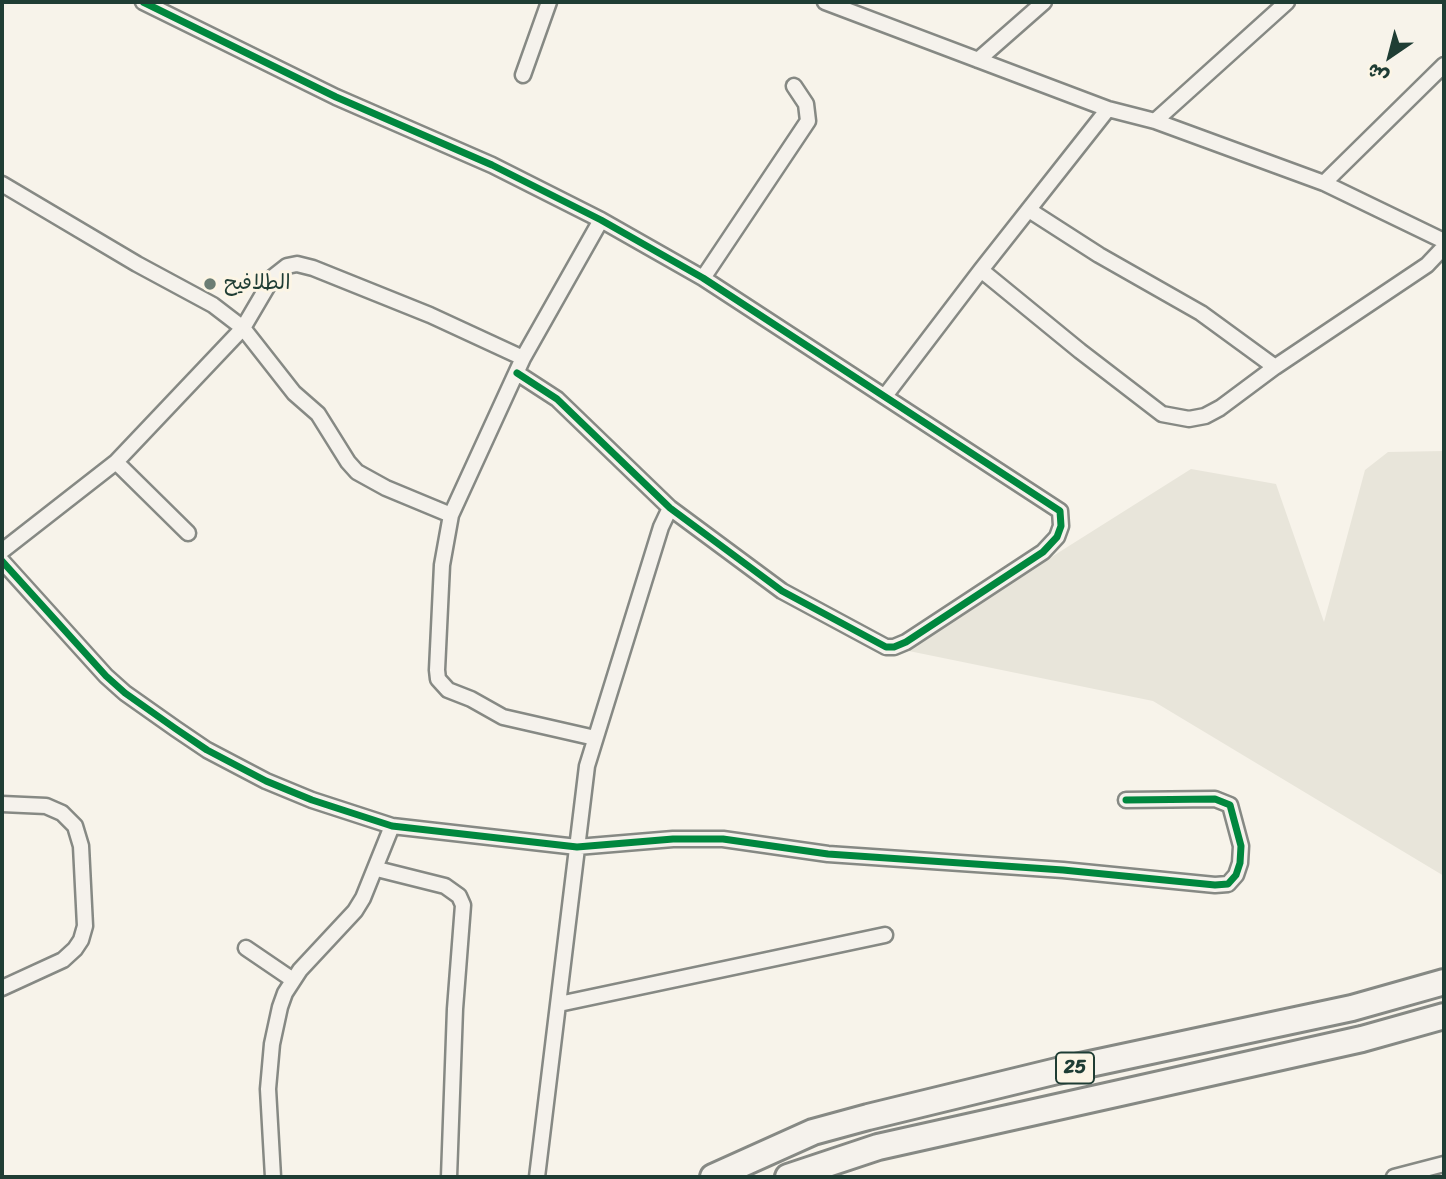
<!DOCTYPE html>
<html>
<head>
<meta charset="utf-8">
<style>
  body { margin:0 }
  #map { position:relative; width:1446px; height:1179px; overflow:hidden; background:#f7f3ea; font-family:Sriracha,"Playpen Sans Arabic",sans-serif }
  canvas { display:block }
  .frame { position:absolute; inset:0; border:4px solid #1f3d34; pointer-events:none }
  .north { position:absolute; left:1355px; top:21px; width:70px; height:70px; -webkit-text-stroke:5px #fcf5e5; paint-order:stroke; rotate:215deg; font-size:19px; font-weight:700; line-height:28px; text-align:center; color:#1f3d34 }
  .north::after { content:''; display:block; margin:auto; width:24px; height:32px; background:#1f3d34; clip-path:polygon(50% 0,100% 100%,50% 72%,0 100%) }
</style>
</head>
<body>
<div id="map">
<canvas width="1446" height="1179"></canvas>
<div class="frame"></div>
<div class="north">ش</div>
</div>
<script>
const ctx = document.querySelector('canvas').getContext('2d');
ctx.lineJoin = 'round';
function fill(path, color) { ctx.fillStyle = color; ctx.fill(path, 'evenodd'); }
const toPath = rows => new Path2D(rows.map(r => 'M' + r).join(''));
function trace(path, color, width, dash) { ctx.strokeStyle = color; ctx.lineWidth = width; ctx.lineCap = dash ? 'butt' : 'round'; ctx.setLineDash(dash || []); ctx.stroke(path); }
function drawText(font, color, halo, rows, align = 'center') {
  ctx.font = font + ' Sriracha,"Playpen Sans Arabic",sans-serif'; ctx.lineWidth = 6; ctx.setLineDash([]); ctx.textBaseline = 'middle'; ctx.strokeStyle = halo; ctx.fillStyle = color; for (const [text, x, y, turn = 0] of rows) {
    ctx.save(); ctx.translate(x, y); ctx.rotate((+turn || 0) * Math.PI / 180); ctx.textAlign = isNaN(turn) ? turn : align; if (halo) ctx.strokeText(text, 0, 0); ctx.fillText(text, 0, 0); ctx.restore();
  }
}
fill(toPath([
  [1444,451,1444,876,1153,701,904,650,1191,469,1276,484,1324,622,1365,470,1388,452]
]), '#e8e5da');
const minor = toPath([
  [143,2,336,97,492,165,601,220,703,278,1060,511,1061,526,1057,537,1043,552,906,642,894,647,886,647,782,591,670,508,557,399,517,373],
  [825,2,1108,109,1155,121,1324,183,1444,241],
  [978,60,1044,2],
  [523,75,549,2],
  [1155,121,1287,2],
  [1324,183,1444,65],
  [2,184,137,264,213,305,243,328,294,393,318,414,348,462,357,472,386,488,451,515],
  [1029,210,1099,255,1201,313,1275,367],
  [981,270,1080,351,1162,414,1189,419,1205,416,1220,408,1275,367,1427,265,1444,247],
  [703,278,808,121,806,104,794,86],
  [885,396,981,270,1108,109],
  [116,462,188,533],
  [2,551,116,462,243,328,273,277,287,266,297,264,313,268,430,315,523,358],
  [2,561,106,676,125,693,176,729,207,750,266,781,312,800,392,826,577,847,673,839,723,839,828,854,1063,870,1215,885,1228,884,1236,875,1240,863,1241,846,1230,805,1215,799,1126,800],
  [595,738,503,717,471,699,448,690,438,679,437,670,442,565,451,515,523,358,601,220],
  [2,804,46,806,62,813,75,826,81,846,85,926,81,940,75,949,63,960,2,988],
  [377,869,445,886,459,896,463,905,455,1009,449,1177],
  [246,948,293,980],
  [559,1004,885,935],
  [273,1177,268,1089,272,1044,280,1007,285,993,300,970,355,911,363,898,392,826],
  [537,1177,587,766,661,527,670,508],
  [1394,1177,1444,1164]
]);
const trunk = toPath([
  [713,1177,813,1132,868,1117,1057,1071,1352,1008,1444,982],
  [788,1177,878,1147,1362,1039,1444,1016]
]);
trace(minor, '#868984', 19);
trace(trunk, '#868984', 30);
trace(minor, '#f5f2ec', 14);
trace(trunk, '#f5f2ec', 24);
trace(toPath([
  [143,2,336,97,492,165,601,220,703,278,1060,511,1061,526,1057,537,1043,552,906,642,894,647,886,647,782,591,670,508,557,399,517,373],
  [2,561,106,676,125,693,176,729,207,750,266,781,312,800,392,826,577,847,673,839,723,839,828,854,1063,870,1215,885,1228,884,1236,875,1240,863,1241,846,1230,805,1215,799,1126,800]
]), '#00873e', 7);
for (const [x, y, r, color] of [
  [210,284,7,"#6b7d74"]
]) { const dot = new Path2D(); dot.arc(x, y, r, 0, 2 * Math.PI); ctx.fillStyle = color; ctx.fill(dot); trace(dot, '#fcf5e5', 2.5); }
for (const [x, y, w] of [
  [1075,1068,38]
]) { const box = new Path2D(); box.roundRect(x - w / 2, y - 15.5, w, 31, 5); ctx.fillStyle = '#fcf5e5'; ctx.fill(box); trace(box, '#1f3d34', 2); }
drawText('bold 19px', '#1f3d34', null, [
  ["25",1075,1068]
]);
drawText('21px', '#1f3d34', '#fcf5e5', [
  ["الطلافيح",224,284]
], 'left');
</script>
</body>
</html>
